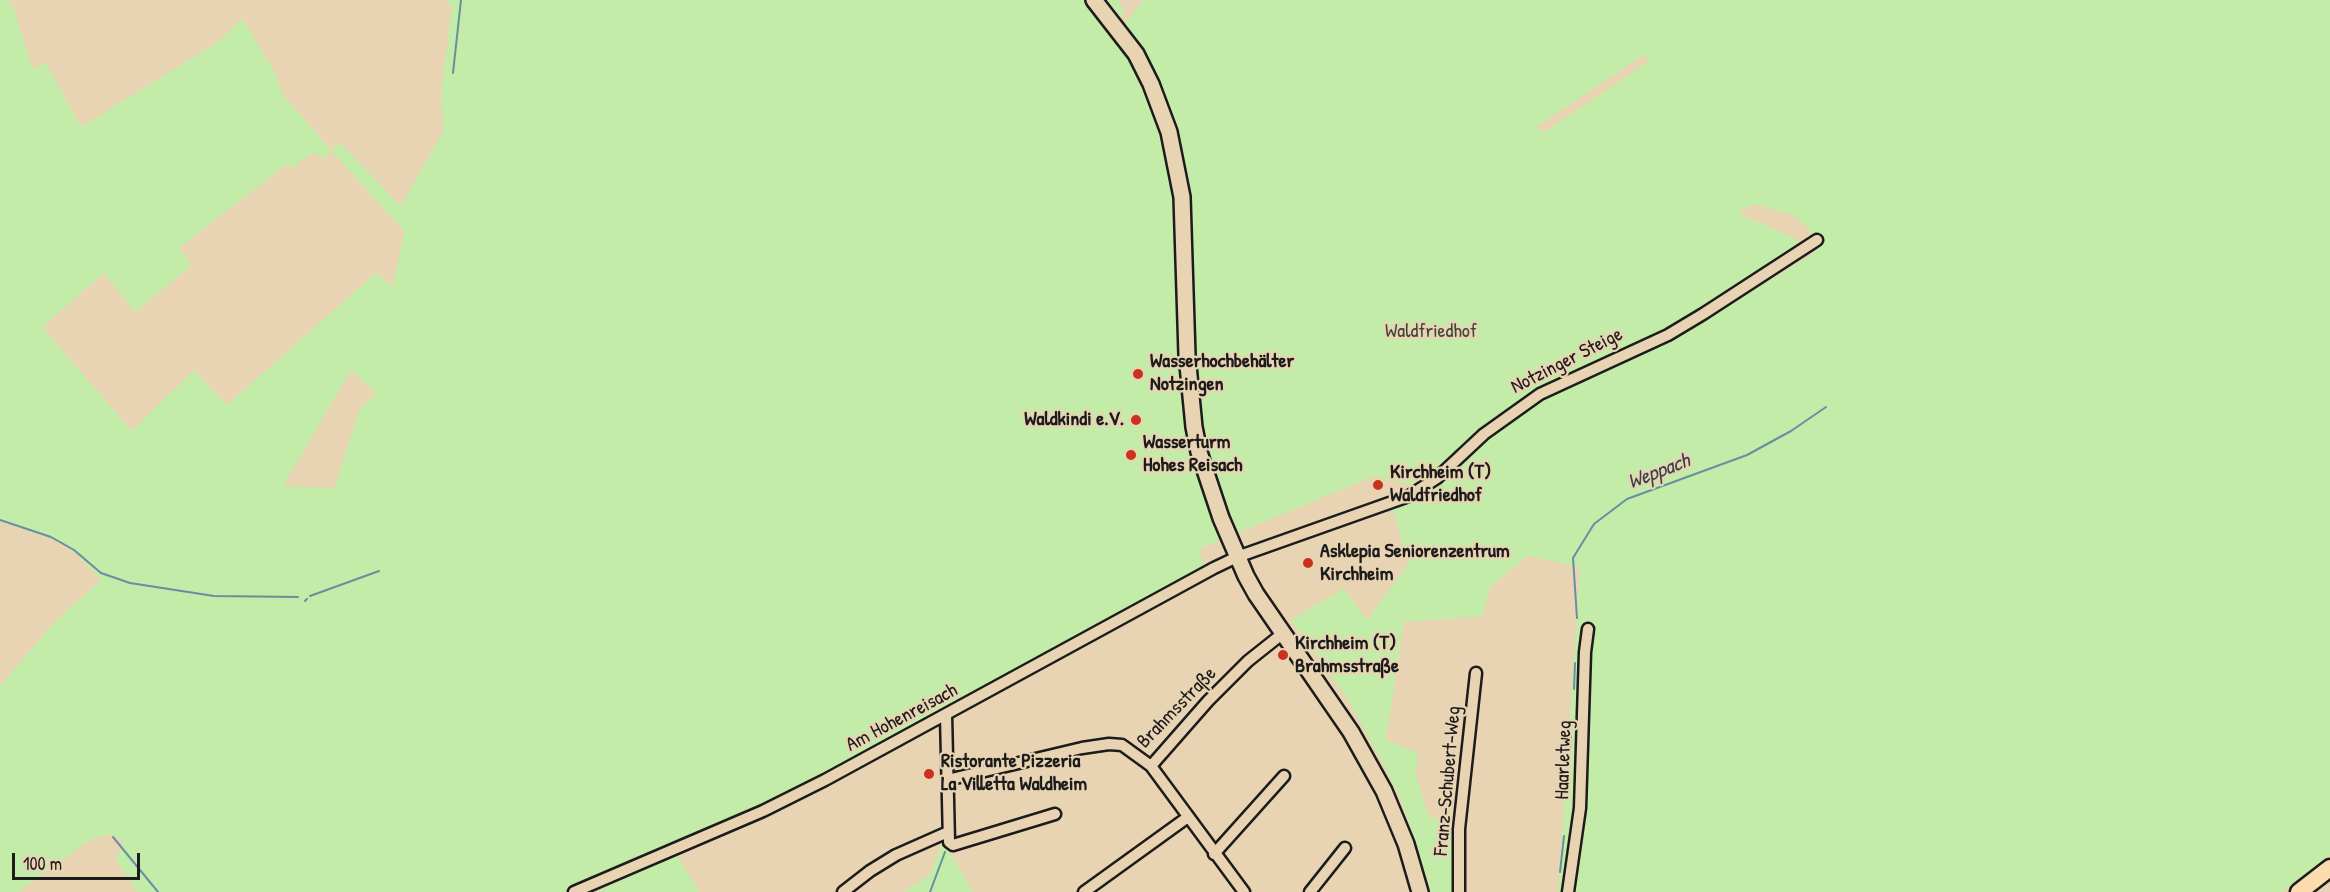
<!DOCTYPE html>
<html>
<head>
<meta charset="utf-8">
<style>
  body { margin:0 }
  #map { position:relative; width:2330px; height:892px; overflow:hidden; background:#e8d4b2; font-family:"Patrick Hand",sans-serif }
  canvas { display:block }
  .scale { position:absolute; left:12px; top:853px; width:128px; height:27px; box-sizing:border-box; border:3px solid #1c1c1c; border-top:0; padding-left:8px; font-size:18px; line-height:21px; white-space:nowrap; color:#1c1c1c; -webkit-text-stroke:4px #e8d4b2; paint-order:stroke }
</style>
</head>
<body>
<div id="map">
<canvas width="2330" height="892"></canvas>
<div class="scale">100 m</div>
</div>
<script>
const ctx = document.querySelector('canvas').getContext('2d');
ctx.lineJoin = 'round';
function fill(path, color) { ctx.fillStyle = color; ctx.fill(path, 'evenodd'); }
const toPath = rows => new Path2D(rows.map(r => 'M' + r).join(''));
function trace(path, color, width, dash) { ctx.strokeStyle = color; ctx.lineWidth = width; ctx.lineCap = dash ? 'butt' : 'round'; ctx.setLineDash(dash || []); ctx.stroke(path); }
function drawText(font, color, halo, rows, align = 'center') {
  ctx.font = font + ' "Patrick Hand",sans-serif'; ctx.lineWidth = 4.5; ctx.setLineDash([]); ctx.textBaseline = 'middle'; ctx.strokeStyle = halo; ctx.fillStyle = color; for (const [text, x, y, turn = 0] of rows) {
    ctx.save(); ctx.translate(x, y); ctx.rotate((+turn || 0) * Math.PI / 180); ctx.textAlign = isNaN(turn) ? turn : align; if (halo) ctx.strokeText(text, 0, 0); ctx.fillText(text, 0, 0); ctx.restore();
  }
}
fill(toPath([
  [0,0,7,0,13,7,33,69,46,62,81,127,218,42,242,18,274,71,283,95,331,150,340,143,401,206,444,130,441,95,452,7,447,0,1083,0,1115,35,1144,0,2330,0,2330,855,2282,892,1558,892,1580,567,1528,556,1491,586,1482,616,1404,622,1386,740,1418,753,1416,775,1429,817,1454,822,1453,856,1455,892,1431,892,1401,800,1373,745,1348,700,1291,620,1344,588,1367,620,1408,564,1393,509,1421,496,1527,405,1697,325,1814,253,1811,231,1793,215,1754,204,1737,213,1799,240,1791,251,1680,323,1519,401,1437,468,1411,485,1374,476,1199,549,1205,568,827,778,566,892,137,892,116,859,124,841,110,834,91,839,18,892,0,892,0,686,54,623,101,580,67,544,0,521],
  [1642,56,1651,60,1544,132,1535,128],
  [331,150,404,231,393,287,376,273,227,405,194,370,132,431,42,327,104,273,135,312,192,265,179,248,287,164,292,168,314,152,322,159],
  [351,370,376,393,360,409,334,488,283,486],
  [1105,0,1118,0,1125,12,1123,15,1121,17],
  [943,840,973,892,903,892,930,875],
  [676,854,700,892,596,892]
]), '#c2eca8');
trace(toPath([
  [453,73,461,0],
  [0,520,51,537,74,550,101,573,130,583,214,596,298,597],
  [310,596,379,571],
  [305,601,307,599],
  [1577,618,1573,558,1594,524,1627,499,1747,455,1791,431,1826,407],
  [1574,689,1575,663],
  [1570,750,1571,735],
  [113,837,158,892],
  [1560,872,1564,836],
  [930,892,945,852]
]), '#688ea2', 2);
const street = toPath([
  [946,715,949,842,953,845,1055,814],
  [1151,766,1244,892],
  [947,780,1082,748,1109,744,1122,745,1151,766,1208,701,1248,661,1282,634],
  [1214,854,1284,776],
  [574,892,763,811,825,780,1214,568,1237,557,1409,496,1437,478,1484,434,1540,394,1668,335,1703,314,1817,240],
  [843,892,870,871,896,855,948,832],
  [1084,892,1188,817],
  [1310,892,1345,848],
  [1459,892,1459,829,1476,673],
  [1568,892,1580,808,1585,652,1588,629]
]);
const secondary = toPath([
  [1094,0,1136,54,1151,84,1169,132,1182,197,1187,355,1194,427,1199,452,1221,518,1246,576,1256,594,1351,732,1384,791,1406,844,1420,892]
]);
const primary = toPath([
  [2299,892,2330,868]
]);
trace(street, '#1c1c1c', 15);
trace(secondary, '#1c1c1c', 20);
trace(primary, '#1c1c1c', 21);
trace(street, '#e8d4b2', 10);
trace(secondary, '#e8d4b2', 15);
trace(primary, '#faddab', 16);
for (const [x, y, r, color] of [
  [1138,374,6,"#c8321e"],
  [1136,420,6,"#c8321e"],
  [1131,455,6,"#c8321e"],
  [1378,485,6,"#c8321e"],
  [1308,563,6,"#c8321e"],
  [1283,655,6,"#c8321e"],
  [929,774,6,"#c8321e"]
]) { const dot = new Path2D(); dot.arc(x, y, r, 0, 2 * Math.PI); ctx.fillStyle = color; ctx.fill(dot); trace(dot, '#e8d4b2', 2); }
drawText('20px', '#3d4638', '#e8d4b2', [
  ["Waldfriedhof",1431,332]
]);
drawText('20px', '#1c1c1c', '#e8d4b2', [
  ["Notzinger Steige",1567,361,-27],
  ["Brahmsstraße",1177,708,-46],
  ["Am Hohenreisach",902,718,-28],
  ["Haarletweg",1564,760,-88],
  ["Franz-Schubert-Weg",1448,781,-85]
]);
drawText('bold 20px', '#1c1c1c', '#e8d4b2', [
  ["Wasserhochbehälter",1150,362],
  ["Notzingen",1150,385],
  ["Waldkindi e.V.",1124,420,"right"],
  ["Wasserturm",1143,443],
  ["Hohes Reisach",1143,466],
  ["Kirchheim (T)",1390,473],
  ["Waldfriedhof",1390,496],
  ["Asklepia Seniorenzentrum",1320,552],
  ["Kirchheim",1320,575],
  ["Kirchheim (T)",1295,644],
  ["Brahmsstraße",1295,667],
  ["Ristorante Pizzeria",941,762],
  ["La Villetta Waldheim",941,785]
], 'left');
drawText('italic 21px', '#354249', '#e8d4b2', [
  ["Weppach",1659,472,-21]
]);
</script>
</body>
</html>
